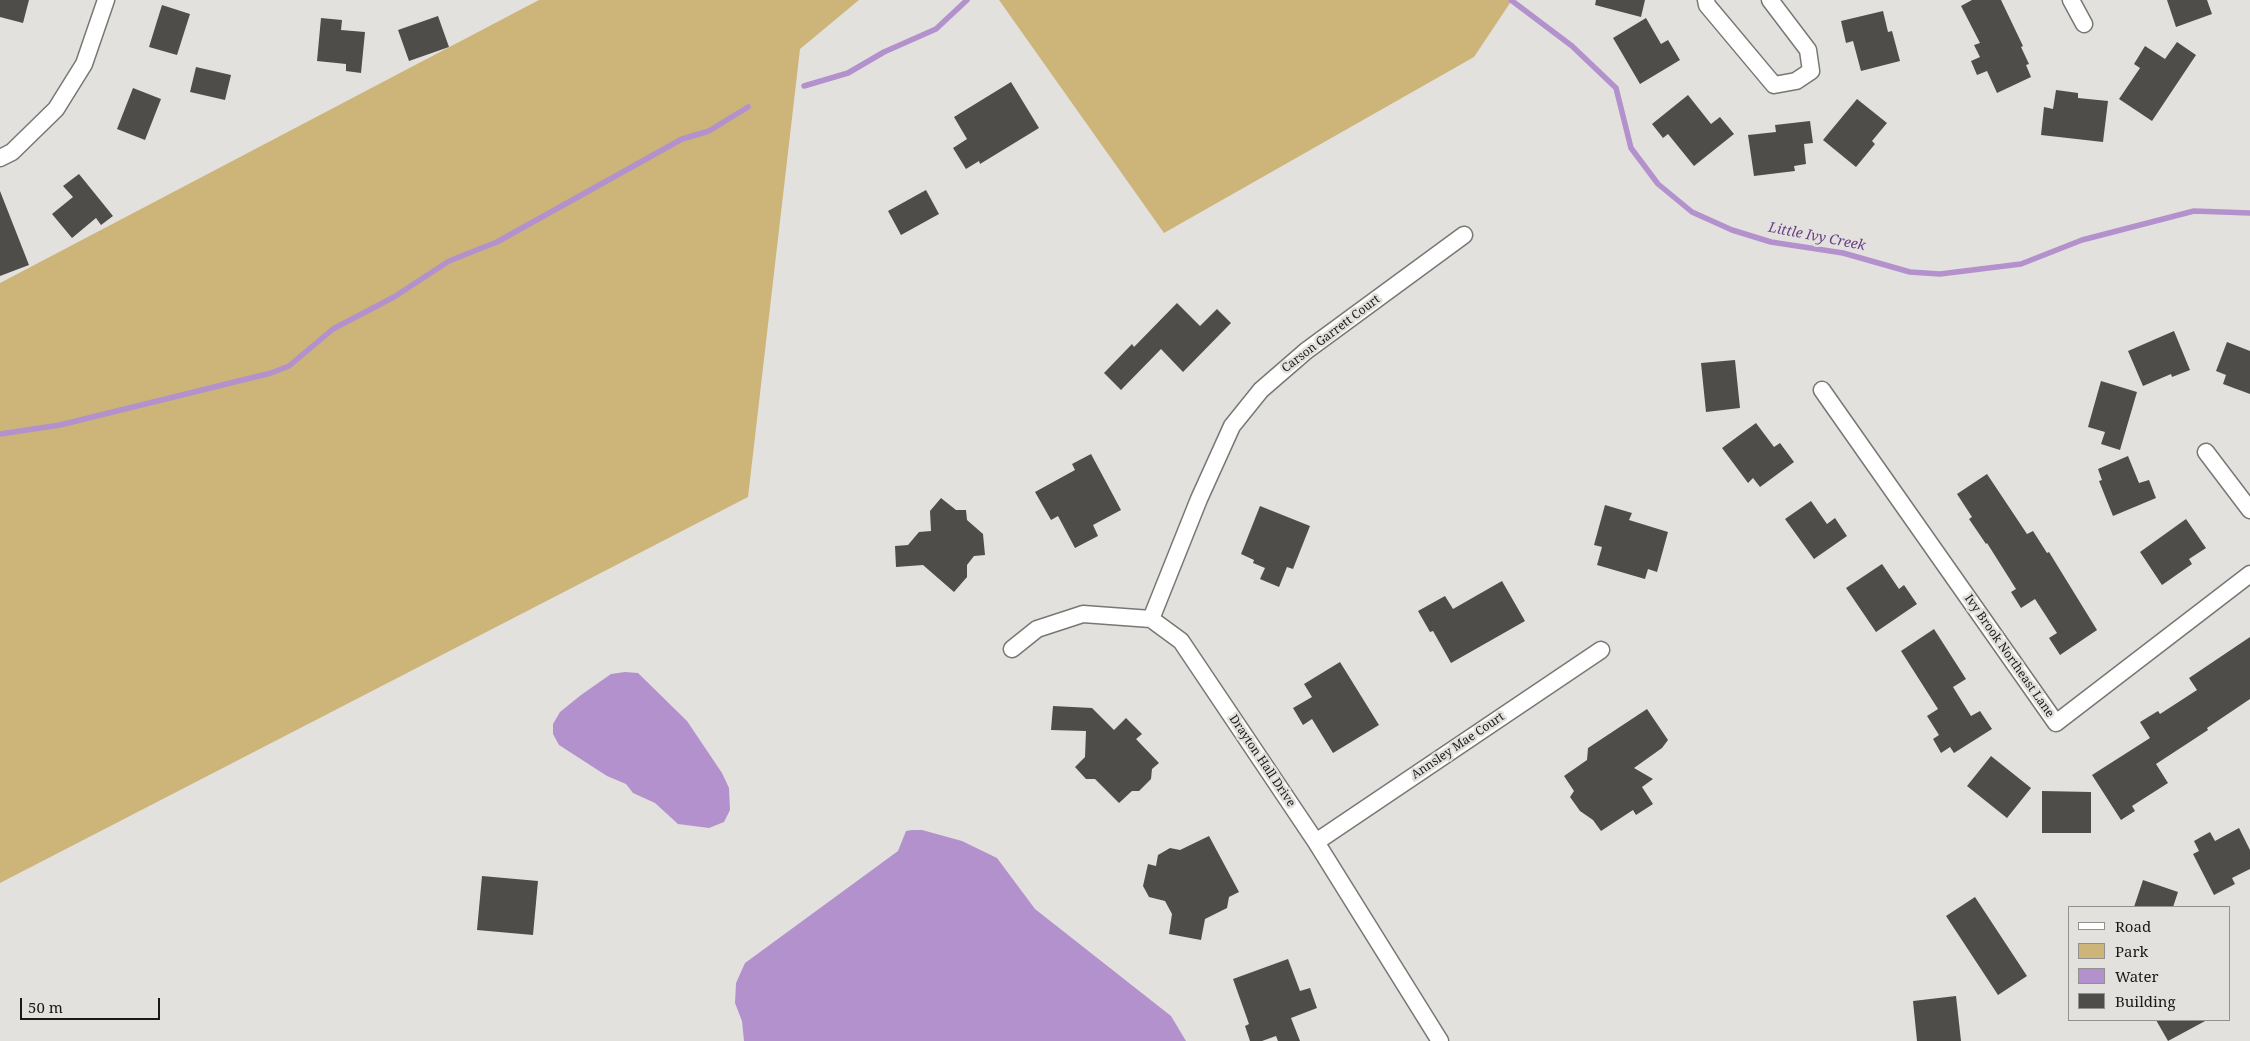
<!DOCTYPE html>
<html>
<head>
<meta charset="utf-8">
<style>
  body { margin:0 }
  #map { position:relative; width:2250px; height:1041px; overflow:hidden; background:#e3e1de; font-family:"Noto Serif",serif }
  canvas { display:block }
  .legend { position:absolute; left:2068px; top:906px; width:162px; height:115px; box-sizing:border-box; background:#e3e1de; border:1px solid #93918f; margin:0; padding:6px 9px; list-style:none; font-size:15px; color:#1a1918 }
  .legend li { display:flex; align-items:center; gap:10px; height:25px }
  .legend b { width:25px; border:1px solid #93918f }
  .scale { position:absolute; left:20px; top:998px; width:140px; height:22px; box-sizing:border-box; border:2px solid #1a1918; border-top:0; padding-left:6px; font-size:15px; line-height:18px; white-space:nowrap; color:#1a1918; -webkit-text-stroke:4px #e3e1de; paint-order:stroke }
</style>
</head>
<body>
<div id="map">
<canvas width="2250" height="1041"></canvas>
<ul class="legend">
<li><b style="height:6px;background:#fff"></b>Road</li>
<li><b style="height:14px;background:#cdb479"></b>Park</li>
<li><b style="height:14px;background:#b391cc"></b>Water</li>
<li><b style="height:14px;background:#4e4d4a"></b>Building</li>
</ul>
<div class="scale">50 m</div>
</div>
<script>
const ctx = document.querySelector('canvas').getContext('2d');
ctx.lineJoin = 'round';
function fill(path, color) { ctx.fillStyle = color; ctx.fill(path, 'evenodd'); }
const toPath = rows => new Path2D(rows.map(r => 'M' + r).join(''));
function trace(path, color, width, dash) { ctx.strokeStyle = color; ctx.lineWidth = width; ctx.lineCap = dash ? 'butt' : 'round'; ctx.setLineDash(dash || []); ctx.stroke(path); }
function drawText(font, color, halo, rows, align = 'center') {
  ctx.font = font + ' "Noto Serif",serif'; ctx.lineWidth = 5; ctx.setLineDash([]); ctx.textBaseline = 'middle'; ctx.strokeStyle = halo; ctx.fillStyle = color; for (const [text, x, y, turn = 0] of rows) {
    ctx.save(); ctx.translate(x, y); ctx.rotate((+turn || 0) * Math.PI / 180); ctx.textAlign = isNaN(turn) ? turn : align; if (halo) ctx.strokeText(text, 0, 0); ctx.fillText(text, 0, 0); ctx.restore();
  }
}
fill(toPath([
  [539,0,859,0,800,49,748,497,0,883,0,283],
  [999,0,1512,0,1474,57,1164,233]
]), '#cdb479');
fill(toPath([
  [625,672,638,673,687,721,722,773,729,788,730,810,724,822,709,828,678,824,655,803,633,793,626,784,607,776,559,745,553,734,553,724,560,712,581,695,611,674],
  [912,830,922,830,962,841,997,858,1035,909,1171,1016,1186,1041,744,1041,742,1021,735,1003,736,983,745,963,898,851,906,831]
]), '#b391cc');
trace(toPath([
  [1511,0,1572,46,1616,88,1631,148,1658,184,1692,212,1732,230,1771,242,1843,253,1910,272,1940,274,2021,264,2082,240,2194,211,2250,213],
  [804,86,848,73,884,52,936,29,967,0],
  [0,434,60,425,271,373,289,366,333,329,394,297,449,261,497,242,682,139,709,131,748,107]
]), '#b391cc', 5.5);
fill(toPath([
  [0,0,29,0,23,23,0,17],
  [1596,0,1645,0,1641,17,1595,5],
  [1972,0,2001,0,2023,46,2021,47,2029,64,2026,65,2031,77,1997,93,1987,71,1977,75,1971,61,1980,57,1974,45,1980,43,1961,6],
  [2167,0,2207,0,2212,14,2176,27],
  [162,5,190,14,177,55,149,47],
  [1883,11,1888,32,1892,31,1900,61,1861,71,1853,41,1846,43,1841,21],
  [438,16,449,47,409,61,398,30],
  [321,18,342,20,341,30,365,32,361,73,346,71,346,64,317,61],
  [1646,18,1661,44,1668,40,1680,60,1640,84,1613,38],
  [2177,42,2196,55,2152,121,2119,99,2140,68,2134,64,2145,46,2165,59],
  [196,67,231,75,225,100,190,92],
  [1011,82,1039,128,980,164,979,161,966,169,953,148,967,139,954,117],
  [133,88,161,99,145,140,117,129],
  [2056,90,2078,93,2078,98,2108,101,2103,142,2041,135,2044,107,2053,109],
  [1688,95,1711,124,1720,117,1734,134,1694,166,1668,134,1663,138,1652,124],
  [1857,99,1887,123,1872,141,1875,144,1856,167,1823,140],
  [1810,121,1813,143,1804,144,1806,164,1794,166,1795,171,1754,176,1748,135,1776,132,1775,125],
  [79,174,113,216,101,225,96,218,72,238,52,214,73,197,63,186],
  [926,190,939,214,901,235,888,211],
  [0,191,29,265,0,276],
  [1177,303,1200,326,1217,309,1231,323,1183,372,1161,349,1121,390,1104,373,1132,344,1134,347],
  [2174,331,2190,370,2172,377,2171,374,2143,386,2128,351],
  [2227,342,2250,351,2250,394,2223,384,2226,375,2216,371],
  [1735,360,1740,408,1706,412,1701,363],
  [2101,381,2137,392,2120,450,2101,444,2105,432,2088,427],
  [1756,423,1774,447,1780,443,1794,462,1760,487,1753,478,1748,483,1722,448],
  [1091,454,1121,510,1093,525,1098,536,1075,548,1058,516,1051,520,1035,492,1075,470,1072,464],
  [2128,456,2139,483,2149,480,2156,498,2113,516,2099,481,2102,480,2098,469],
  [1987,474,2027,534,2033,531,2047,553,2049,552,2097,630,2060,655,2049,638,2057,633,2035,599,2021,608,2011,592,2016,589,1987,543,1986,544,1969,519,1972,517,1957,494],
  [941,498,956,510,966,510,967,520,983,534,985,555,974,556,967,565,967,577,954,592,923,565,896,567,895,546,908,545,919,532,931,531,930,511],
  [1811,501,1827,524,1835,518,1847,536,1814,559,1785,519],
  [1605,505,1632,513,1629,520,1668,532,1657,572,1648,569,1645,579,1597,565,1602,547,1594,545],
  [1260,506,1310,526,1293,569,1287,567,1279,587,1260,579,1265,568,1253,563,1254,560,1241,554],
  [2186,519,2206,548,2189,559,2192,564,2162,585,2140,552],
  [1882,564,1899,589,1904,585,1917,604,1876,632,1846,588],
  [1502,581,1525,621,1451,663,1433,631,1430,632,1418,611,1445,596,1453,609],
  [1934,629,1966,679,1953,687,1971,716,1980,711,1992,729,1954,753,1950,747,1941,753,1933,739,1939,735,1927,716,1938,709,1901,651],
  [2250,637,2250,699,2207,728,2208,730,2156,764,2168,783,2132,806,2135,811,2121,820,2092,775,2150,738,2140,722,2158,711,2160,714,2197,690,2189,678],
  [1340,662,1379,725,1333,753,1312,719,1303,725,1293,708,1312,697,1304,684],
  [1053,706,1092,708,1114,730,1126,718,1142,734,1136,739,1159,763,1152,769,1151,779,1139,791,1132,791,1119,803,1095,779,1086,779,1075,767,1085,757,1086,731,1051,730],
  [1647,709,1668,740,1662,748,1634,768,1653,779,1642,787,1653,804,1636,815,1633,810,1601,831,1593,820,1580,811,1570,797,1574,791,1564,776,1587,760,1588,748],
  [1991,756,2031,788,2007,818,1967,786],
  [2042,791,2091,792,2091,833,2042,833],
  [2239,828,2250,850,2250,869,2232,878,2235,884,2214,895,2193,854,2199,851,2194,841,2210,832,2215,841],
  [1209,836,1239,892,1229,897,1227,908,1205,919,1201,940,1169,934,1172,914,1165,901,1149,897,1143,886,1148,864,1156,866,1158,855,1170,848,1180,850],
  [482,876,538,881,533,935,477,930],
  [2143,880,2178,892,2173,907,2134,907],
  [1975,897,2027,976,1998,995,1946,916],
  [1288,959,1300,991,1310,988,1317,1008,1291,1018,1300,1041,1278,1041,1276,1036,1262,1041,1250,1041,1245,1026,1249,1024,1233,979],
  [1956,996,1961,1041,1917,1041,1913,1001],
  [2156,1020,2207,1020,2168,1041]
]), '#4e4d4a');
const minor = toPath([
  [1706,0,1707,5,1774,85,1796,81,1811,71,1808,50,1770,0],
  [2071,0,2084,24],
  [0,158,12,152,56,109,84,64,106,0],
  [1822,390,2056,723,2250,574],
  [2206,452,2250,510],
  [1151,619,1199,499,1232,426,1261,390,1306,351,1464,235],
  [1012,649,1037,629,1083,614,1151,619,1181,641,1316,842,1440,1041],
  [1316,842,1601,650]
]);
trace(minor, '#787774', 19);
trace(minor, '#fff', 16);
drawText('12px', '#1a1918', '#e3e1de', [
  ["Carson Garrett Court",1331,334,-37],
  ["Ivy Brook Northeast Lane",2009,656,55],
  ["Annsley Mae Court",1458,746,-34],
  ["Drayton Hall Drive",1262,761,56]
]);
drawText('italic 14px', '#6a3e87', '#e3e1de', [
  ["Little Ivy Creek",1817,237,11]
]);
</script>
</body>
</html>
